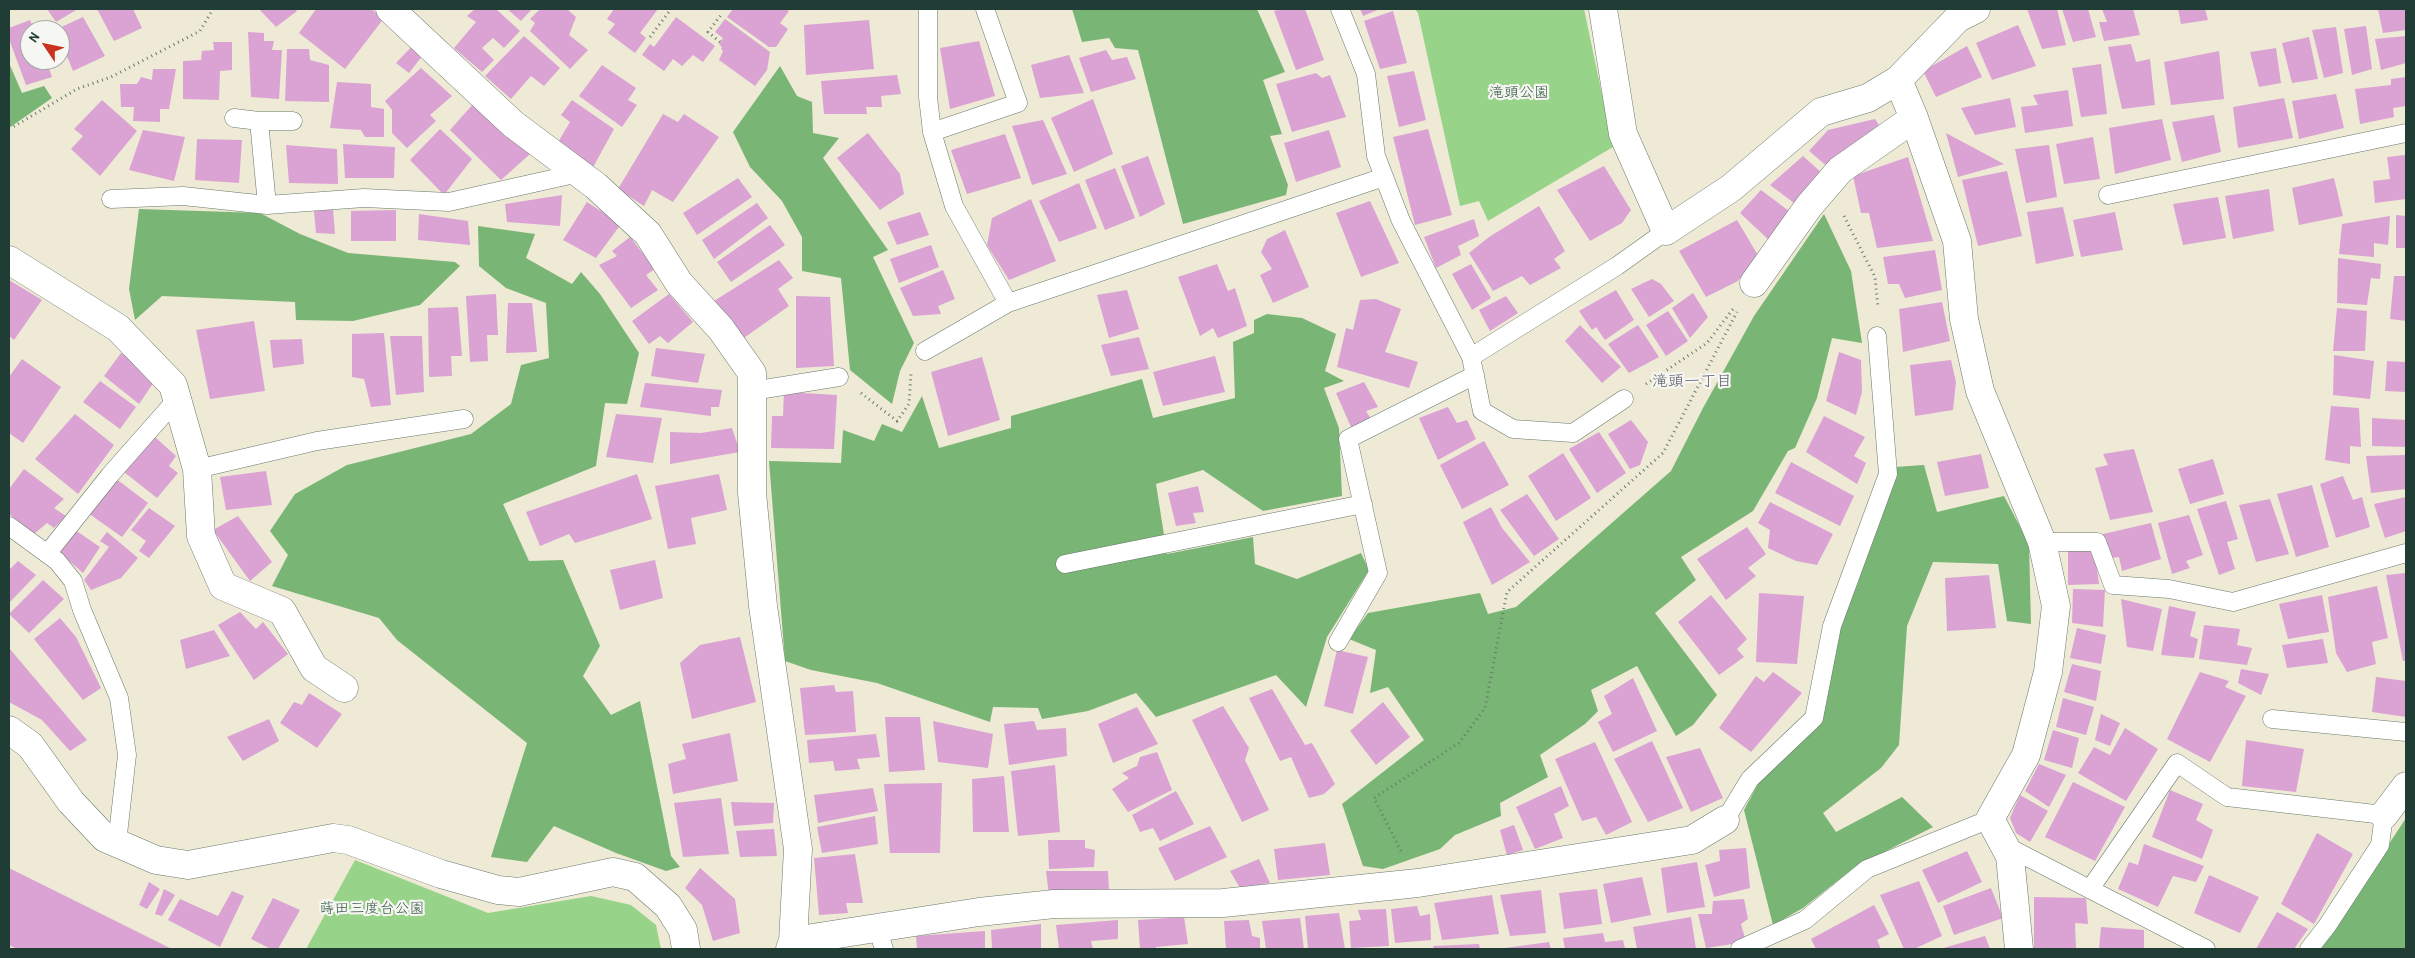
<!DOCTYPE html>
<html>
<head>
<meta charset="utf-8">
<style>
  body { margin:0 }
  #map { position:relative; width:2415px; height:958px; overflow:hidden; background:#eeead5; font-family:"Patrick Hand",sans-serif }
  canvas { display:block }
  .frame { position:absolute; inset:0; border:10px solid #1f3d34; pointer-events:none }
  .north { position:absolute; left:20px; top:20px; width:50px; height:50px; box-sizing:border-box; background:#f6f6f2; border:1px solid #a0aca6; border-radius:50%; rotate:304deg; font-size:14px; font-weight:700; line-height:20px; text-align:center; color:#1f3d34 }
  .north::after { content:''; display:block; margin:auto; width:18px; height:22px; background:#c8321e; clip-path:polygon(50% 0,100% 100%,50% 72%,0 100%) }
</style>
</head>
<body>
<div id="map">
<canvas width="2415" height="958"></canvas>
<div class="frame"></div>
<div class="north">N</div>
</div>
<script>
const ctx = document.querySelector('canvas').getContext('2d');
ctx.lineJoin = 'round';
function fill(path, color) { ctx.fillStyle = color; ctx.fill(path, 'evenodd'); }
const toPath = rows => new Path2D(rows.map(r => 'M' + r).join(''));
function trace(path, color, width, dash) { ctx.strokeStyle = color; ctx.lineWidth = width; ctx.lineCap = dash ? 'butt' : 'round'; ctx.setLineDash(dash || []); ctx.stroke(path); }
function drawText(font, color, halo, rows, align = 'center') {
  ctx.font = font + ' "Patrick Hand","Klee One",sans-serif'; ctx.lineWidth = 4.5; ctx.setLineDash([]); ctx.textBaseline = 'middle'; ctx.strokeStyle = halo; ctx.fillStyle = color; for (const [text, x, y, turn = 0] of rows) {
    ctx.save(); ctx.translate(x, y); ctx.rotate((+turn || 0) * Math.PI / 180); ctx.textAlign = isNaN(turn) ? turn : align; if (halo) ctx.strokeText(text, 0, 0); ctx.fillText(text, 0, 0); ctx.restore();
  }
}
fill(toPath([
  [1415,9,1584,9,1613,147,1488,221,1479,201,1460,206,1418,13],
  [355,860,488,913,591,896,631,905,656,925,661,949,306,949]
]), '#97d388');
fill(toPath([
  [1072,9,1257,9,1285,72,1263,80,1282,134,1270,136,1288,185,1286,195,1183,224,1138,50,1115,48,1109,38,1082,42],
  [9,63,22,93,44,86,52,98,9,128],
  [780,66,797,96,812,102,813,133,839,138,823,158,888,250,873,257,914,343,900,371,892,404,850,370,841,278,802,271,802,237,782,201,750,167,733,132],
  [139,209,260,213,300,234,348,253,455,262,460,266,420,305,353,321,296,320,295,302,162,296,135,320,129,289],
  [1824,214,1851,271,1862,343,1832,338,1817,398,1795,448,1788,451,1753,511,1681,557,1696,580,1655,613,1717,695,1693,725,1676,736,1637,666,1591,690,1598,711,1585,724,1540,755,1548,777,1500,803,1501,816,1455,835,1440,849,1383,869,1363,866,1342,804,1424,740,1388,687,1370,693,1376,650,1349,639,1368,613,1480,593,1488,614,1516,607,1671,471,1703,408,1754,316],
  [478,226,535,234,526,258,572,284,581,272,600,294,639,353,627,404,605,403,596,466,503,504,529,561,563,560,600,646,583,676,611,715,640,701,671,856,680,867,666,871,616,853,554,826,527,862,491,857,527,743,397,640,379,618,272,586,288,555,270,531,295,494,347,465,471,434,511,404,521,365,549,358,546,303,506,288,479,266],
  [1267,314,1302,318,1336,334,1325,371,1344,381,1324,388,1339,428,1342,496,1263,511,1203,470,1156,484,1167,554,1253,537,1255,564,1297,579,1361,553,1369,570,1327,637,1306,707,1276,675,1156,717,1136,693,1088,711,1042,719,1038,708,993,707,990,722,877,683,811,670,785,661,769,461,841,463,843,430,874,441,882,424,902,432,922,396,939,448,1011,428,1011,416,1142,379,1153,418,1235,398,1233,342,1254,333,1254,320],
  [1924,465,1937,512,2004,496,2029,544,2031,624,2007,621,1998,564,1933,562,1907,626,1899,745,1881,768,1823,813,1836,832,1902,797,1933,827,1855,867,1803,908,1773,925,1744,810,1759,782,1822,723,1839,628,1858,583,1895,467],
  [2406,818,2406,949,2320,949]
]), '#79b574');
fill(toPath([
  [47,9,78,9,56,22],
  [97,9,133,9,142,28,114,41],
  [259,9,295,9,297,11,276,27],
  [316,9,371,9,384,18,345,69,299,33],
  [475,9,496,9,520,31,504,48,493,38,482,48,494,60,482,72,454,48,476,22,467,16],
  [507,9,532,9,521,21],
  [540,9,567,9,576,17,569,35,588,50,570,69,530,31,535,23,530,19],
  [614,9,658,9,640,33,646,38,635,53,608,33,615,24,607,19],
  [733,9,786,9,789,11,780,23,788,29,776,47,769,47,727,17],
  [1281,9,1305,9,1324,60,1296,70,1274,11],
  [1360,9,1380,9,1363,16],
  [2027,9,2057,9,2066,45,2042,49],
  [2062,9,2088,9,2096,37,2073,42],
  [2102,9,2133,9,2140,35,2104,41,2099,22,2107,22],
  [2178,9,2205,9,2208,20,2181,24],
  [2378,9,2406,9,2406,30,2383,33],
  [1393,11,1407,63,1380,69,1364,21],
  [83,17,105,56,73,71,60,39,60,30,55,30],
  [676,17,715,46,703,62,693,55,682,66,673,59,664,71,642,55,650,44,654,47],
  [725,19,770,52,767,70,755,86,719,60,723,51,721,49,722,47,719,44,723,38,715,32],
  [30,20,34,30,30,30,30,60,46,60,52,77,26,85,9,39,9,28],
  [869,20,874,69,806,75,804,25],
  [2018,25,2036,66,1992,80,1976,43],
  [2366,26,2372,69,2352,75,2344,29],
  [2336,27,2343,73,2324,78,2312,30],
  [248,32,264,33,264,41,274,41,272,50,282,50,279,99,251,97],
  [524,36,560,68,544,86,531,76,511,99,485,76],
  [2406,36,2406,63,2381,70,2375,39],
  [2309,37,2318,79,2292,83,2282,43],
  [979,41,995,96,950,109,940,48],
  [213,42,232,42,232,70,220,71,219,100,183,99,183,61,201,60,202,51,214,50],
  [416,42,427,50,409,73,396,63],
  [2131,44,2136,62,2150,59,2155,105,2122,109,2108,47],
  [1967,46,1982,77,1936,97,1923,71],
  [2276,48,2281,83,2259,87,2250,52],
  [287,49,309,49,310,60,329,65,329,102,285,101],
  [1106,50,1112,60,1127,57,1136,79,1091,92,1079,58],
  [2219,51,2224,99,2171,105,2164,62],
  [1069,55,1084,93,1040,98,1031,65],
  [2101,64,2107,114,2081,117,2072,68],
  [602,65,636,88,628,100,637,105,622,127,579,96],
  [421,68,452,96,430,115,436,121,407,148,392,133,392,110,385,101],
  [153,69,176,69,169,109,160,109,160,122,133,121,134,107,121,107,120,84,137,84,141,77,152,80],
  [1414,71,1426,120,1399,127,1387,76],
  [1316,73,1322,78,1330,75,1346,117,1292,132,1276,84],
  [897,75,901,94,881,96,882,107,866,107,867,114,824,114,821,81],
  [2406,77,2406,106,2393,108,2394,117,2360,124,2355,89,2391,85,2391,79],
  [337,82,371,84,371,107,384,109,384,137,365,137,361,130,330,128],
  [2068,90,2073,126,2025,133,2021,107,2038,105,2033,95],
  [2336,94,2344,128,2299,139,2292,101],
  [2010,98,2016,127,1975,135,1961,108],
  [2284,98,2293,138,2238,148,2233,107],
  [1093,99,1113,154,1074,172,1051,118],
  [102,100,137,131,100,176,71,149,83,136,74,129],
  [572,100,614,129,592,169,557,144,570,122,561,115],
  [474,103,530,154,501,180,450,130],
  [663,114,678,122,684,114,719,137,673,202,652,190,644,206,618,189],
  [2214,115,2221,152,2182,162,2172,122],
  [1875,119,1879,125,1828,167,1809,151,1828,130],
  [2162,119,2171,160,2115,174,2109,128],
  [1043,120,1067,174,1032,185,1012,126],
  [440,129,472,159,444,195,410,160],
  [1428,129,1452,215,1415,225,1393,137],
  [143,130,185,137,174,181,129,170],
  [1329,130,1341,167,1296,182,1284,143],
  [868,133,900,174,904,194,880,210,837,158],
  [1946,133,2004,164,1958,177],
  [1005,134,1021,178,967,194,951,150],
  [2093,137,2100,179,2064,184,2056,144],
  [197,139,242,140,239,183,195,180],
  [343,144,395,147,394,178,345,178],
  [286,145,337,149,338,184,289,183],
  [2049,145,2057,197,2026,203,2015,149],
  [2406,155,2406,199,2375,203,2373,181,2390,179,2387,157],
  [1148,156,1165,204,1140,217,1121,166],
  [1803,156,1823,174,1794,203,1770,185],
  [1908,157,1933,241,1877,248,1869,213,1861,213,1853,176],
  [1604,166,1631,210,1622,223,1590,241,1557,190],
  [1115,168,1135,218,1105,230,1085,180],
  [2007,171,2022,236,1978,246,1962,180],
  [738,178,752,197,697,235,683,213],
  [2334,178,2343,216,2299,225,2292,188],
  [1079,183,1097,228,1059,242,1039,201],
  [2269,189,2274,231,2233,239,2225,196],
  [1761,190,1793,214,1771,242,1740,213],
  [562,195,560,226,507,222,505,204],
  [2218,197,2226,238,2183,245,2173,204],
  [1031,199,1056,261,1009,280,987,245,992,218],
  [1370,201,1399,263,1361,277,1336,213],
  [587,202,621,224,596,258,563,240],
  [757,203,768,218,714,259,702,240],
  [1539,206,1565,251,1554,259,1561,268,1530,285,1522,276,1493,291,1469,253,1489,237],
  [2063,207,2074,256,2036,264,2027,212],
  [333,209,335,234,316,233,314,211],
  [396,210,396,241,351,241,351,211],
  [920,212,929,235,897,245,887,222],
  [2115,212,2123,250,2081,257,2073,220],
  [419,214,468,221,470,245,418,240],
  [2396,215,2406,216,2406,248,2396,248],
  [2390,216,2388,245,2374,243,2374,257,2339,254,2342,224],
  [1474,219,1479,236,1458,246,1461,255,1436,268,1424,237],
  [1737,220,1759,257,1738,281,1706,297,1679,251],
  [770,225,785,245,731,282,717,262],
  [1285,230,1309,287,1273,303,1260,275,1272,269,1261,252,1267,239],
  [630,237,655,269,646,275,658,290,631,308,599,265,617,256,612,251],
  [931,245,939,267,899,283,890,259],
  [1935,250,1942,290,1905,298,1899,284,1888,284,1883,257],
  [2338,258,2381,264,2380,279,2371,278,2367,305,2337,303],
  [779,260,793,278,778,289,789,306,741,340,714,301],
  [1217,264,1228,291,1235,288,1247,326,1218,338,1213,328,1200,336,1178,277],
  [1471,264,1491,298,1472,310,1452,274],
  [943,270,955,299,938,306,941,314,913,316,900,288],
  [2394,276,2406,276,2406,321,2390,319],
  [1652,279,1661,284,1674,301,1649,317,1631,289],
  [9,280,42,300,14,340,9,336],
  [1127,290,1139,329,1109,338,1097,295],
  [1616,290,1634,320,1605,340,1596,327,1592,330,1579,311],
  [1693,293,1708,317,1690,338,1672,308],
  [496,294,498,335,487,335,488,361,470,362,466,296],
  [669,294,693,322,668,343,660,336,649,344,632,321],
  [796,296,830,297,834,366,796,368],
  [1506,296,1518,313,1490,331,1479,310],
  [1376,299,1401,309,1385,352,1418,362,1409,388,1337,367,1346,328,1353,330,1360,300],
  [1942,302,1950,341,1903,352,1899,309],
  [508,303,532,303,537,352,506,353],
  [458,307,462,356,451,356,452,376,429,377,428,308],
  [2337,308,2367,311,2365,351,2333,351],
  [1668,311,1688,341,1666,356,1646,325],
  [254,321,265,391,210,399,196,330],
  [1580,325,1621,367,1602,383,1565,341],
  [1638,325,1659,357,1629,373,1608,344],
  [384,333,391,405,371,407,364,379,352,377,352,334],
  [390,336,422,336,424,392,396,395],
  [1139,337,1149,369,1111,376,1101,345],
  [302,339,304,364,273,368,270,340],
  [656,348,705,354,698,383,651,376],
  [1839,352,1861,360,1862,392,1856,415,1826,401],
  [121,353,142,367,154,382,139,404,104,376],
  [2334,355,2374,361,2370,399,2333,395],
  [1215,356,1225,392,1163,406,1153,372],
  [982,357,1000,420,948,436,931,372],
  [22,359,61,387,23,443,9,433,9,377],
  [1951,360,1956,382,1953,410,1915,416,1910,365],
  [2387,361,2406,362,2406,392,2385,391],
  [100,381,136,407,120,429,83,402],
  [1364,382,1378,407,1366,411,1371,419,1351,427,1336,393],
  [645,383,722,390,719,407,711,407,711,416,640,407],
  [784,392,837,395,834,449,771,448,772,416,783,416],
  [2331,406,2359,408,2361,447,2350,446,2350,464,2325,460],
  [1448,407,1457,423,1467,420,1476,439,1438,460,1419,418],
  [75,414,114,445,78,494,35,459],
  [616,414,662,418,653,463,606,457],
  [1824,416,1865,437,1854,456,1866,463,1857,484,1806,452],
  [2372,418,2406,420,2406,447,2372,446],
  [1631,420,1648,442,1640,465,1630,469,1608,434],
  [732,428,740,452,670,464,670,432,701,433],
  [1599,432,1626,473,1597,493,1569,449],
  [155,437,176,456,169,466,178,473,157,498,124,472],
  [1484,441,1509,485,1462,509,1440,465],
  [2134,449,2153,512,2110,520,2095,468,2108,465,2103,454],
  [1563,453,1591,498,1556,521,1528,476],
  [1981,454,1989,488,1945,496,1937,462],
  [2406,455,2406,489,2371,493,2366,456],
  [2213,459,2224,494,2190,504,2178,469],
  [1791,462,1854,496,1840,526,1775,493],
  [24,469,64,499,54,508,66,516,54,528,47,523,34,534,9,514,9,489],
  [266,471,272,505,226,510,220,477],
  [637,474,652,519,575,543,569,534,540,546,526,512],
  [719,474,727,510,691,518,696,544,668,549,655,486],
  [2343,476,2353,500,2362,497,2370,527,2336,538,2320,484],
  [115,478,148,503,122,537,88,513],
  [2312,485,2329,547,2296,557,2277,494],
  [1198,486,1204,512,1193,513,1196,523,1176,526,1168,493],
  [1527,494,1559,539,1534,556,1500,510],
  [2406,497,2406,531,2385,538,2374,504],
  [2270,499,2289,554,2256,562,2239,505],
  [2226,501,2238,539,2227,542,2235,569,2219,575,2197,509],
  [1770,502,1833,534,1817,565,1796,561,1768,548,1770,530,1758,523],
  [1491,507,1502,528,1530,562,1492,585,1463,522],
  [149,508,175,526,149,558,139,551,146,541,131,530],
  [2189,515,2203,555,2186,561,2190,568,2172,574,2158,523],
  [238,516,272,562,250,581,213,530],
  [2151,523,2161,559,2122,571,2119,557,2110,558,2103,534],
  [1747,527,1766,554,1748,568,1756,576,1726,600,1697,559],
  [75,530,100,547,83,573,58,551],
  [107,532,138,558,121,578,91,590,84,580,109,547,100,541],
  [2094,548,2099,584,2068,585,2068,549],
  [655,560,663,598,620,610,610,570],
  [18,561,36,575,9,603,9,570],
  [2406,573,2406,661,2403,661,2386,575],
  [1989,575,1996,628,1947,631,1945,578],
  [43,580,64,599,29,633,9,614],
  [2377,586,2388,638,2372,642,2376,664,2347,672,2336,653,2328,597],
  [2073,589,2105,590,2103,627,2072,623],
  [1759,593,1804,596,1797,664,1756,662],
  [1711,595,1747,639,1737,649,1744,657,1719,675,1678,622],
  [2322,595,2329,632,2288,639,2279,604],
  [2121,599,2162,609,2153,651,2127,647],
  [2169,606,2196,612,2190,636,2198,639,2194,658,2161,655],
  [240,612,256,629,263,622,288,654,254,680,218,625],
  [60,618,76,637,101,688,83,700,34,639],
  [2204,625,2240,629,2237,645,2252,648,2247,665,2199,659],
  [2077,628,2106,635,2101,664,2070,658],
  [214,630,230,656,186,669,180,640],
  [740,637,756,702,692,719,680,663,700,645],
  [2323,639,2328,663,2287,668,2282,645],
  [9,648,87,740,70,751,42,720,9,702],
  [1337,650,1368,657,1353,714,1324,706],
  [2072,664,2101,671,2096,701,2064,692],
  [2241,669,2269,674,2261,695,2238,683],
  [1773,672,1802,693,1751,752,1719,728,1756,676,1764,682],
  [2200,672,2229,681,2225,687,2246,696,2210,762,2167,739],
  [2376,677,2406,681,2406,717,2372,712],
  [1633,678,1657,731,1613,752,1598,722,1612,714,1604,696],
  [834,685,836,692,853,691,856,732,805,735,800,688],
  [1272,689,1305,745,1312,743,1335,784,1324,794,1309,798,1291,757,1280,761,1249,698],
  [309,693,342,714,317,748,280,723,294,702,302,705],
  [2063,698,2094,707,2086,735,2056,727],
  [1383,702,1410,737,1376,765,1350,731],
  [1223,706,1249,748,1245,760,1269,810,1242,822,1192,720],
  [1137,707,1158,744,1113,763,1098,724],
  [2101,714,2120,723,2110,746,2095,740],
  [885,717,920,717,925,770,889,772],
  [269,719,279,741,243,761,227,737],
  [933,721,993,734,988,768,938,762],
  [1034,721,1037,730,1066,728,1067,756,1009,765,1004,724],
  [2125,728,2158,749,2126,801,2078,773,2094,747,2110,755],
  [2053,730,2079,738,2072,768,2044,760],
  [730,733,738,781,673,794,668,764,686,759,682,744],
  [876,734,880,757,857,759,860,769,835,771,833,761,809,763,807,740],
  [2246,740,2304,749,2296,792,2242,786],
  [1652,741,1683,808,1648,822,1614,759],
  [1595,742,1632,822,1606,835,1596,817,1582,821,1555,759],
  [1700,748,1723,798,1691,812,1666,757],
  [1157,752,1172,790,1128,812,1112,789,1129,778,1122,773,1137,766,1140,757],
  [2039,764,2066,775,2049,807,2025,791],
  [1055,765,1060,832,1018,836,1011,771],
  [1004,776,1009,832,973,832,972,779],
  [2073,782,2125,807,2095,861,2045,837],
  [942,783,940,853,890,853,884,784],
  [1561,786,1569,806,1554,814,1563,838,1535,849,1516,807],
  [873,788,878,811,818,823,814,795],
  [2170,790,2203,804,2196,820,2213,830,2202,859,2152,837],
  [1176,791,1194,824,1160,841,1153,828,1140,832,1132,815],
  [2020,795,2048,811,2030,842,2016,833,2010,818],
  [721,798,729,854,683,857,674,803],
  [731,802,774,803,773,823,734,826],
  [875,816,878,844,822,853,817,827],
  [1514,825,1523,850,1507,855,1500,830],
  [1210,826,1227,857,1175,881,1158,848],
  [774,829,777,856,740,857,736,831],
  [2317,833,2353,854,2314,924,2281,904],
  [1048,840,1085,840,1085,848,1095,850,1094,867,1049,869],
  [1325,843,1330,875,1278,880,1274,849],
  [2144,844,2204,866,2196,882,2173,876,2158,907,2118,889,2129,862,2138,865],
  [1746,848,1750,888,1714,897,1705,865,1720,861,1719,850],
  [1967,851,1982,882,1938,903,1922,870],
  [855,854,863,903,846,903,848,913,819,915,814,858],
  [1259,859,1270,883,1240,888,1230,871],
  [1697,862,1705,907,1667,913,1661,868],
  [9,868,172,949,17,949,9,945],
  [700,868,735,899,740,933,713,941,702,905,685,888],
  [1046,871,1108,871,1109,892,1049,896],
  [2209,875,2259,897,2240,933,2194,913],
  [1642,877,1651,915,1611,923,1603,884],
  [1919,881,1942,936,1914,949,1904,949,1880,895],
  [149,882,160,889,147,909,139,905],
  [1991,888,2003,918,1954,935,1943,906],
  [164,889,175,895,162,916,155,914],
  [1597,889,1602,924,1564,929,1559,893],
  [1541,890,1546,933,1510,936,1500,895],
  [232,891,244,896,220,947,168,920,180,899,218,916],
  [1492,895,1499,934,1442,940,1434,903],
  [2034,897,2086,898,2088,924,2075,923,2076,949,2034,949],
  [273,898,300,910,278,949,271,949,251,939],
  [1744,899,1748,919,1741,924,1746,942,1706,948,1698,914,1712,914,1713,901],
  [1874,905,1889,934,1877,940,1881,949,1816,949,1811,939],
  [1417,906,1420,916,1430,914,1431,940,1395,943,1391,909],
  [1386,909,1389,946,1351,948,1349,921,1361,920,1358,910],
  [2277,912,2308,929,2294,949,2256,949],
  [1339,913,1345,949,1308,949,1305,916],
  [1184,917,1188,944,1156,947,1156,949,1140,949,1138,920],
  [1691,917,1696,949,1637,949,1633,927],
  [1300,918,1304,949,1266,949,1262,921],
  [1118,920,1118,939,1091,941,1093,949,1059,949,1056,925],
  [1249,920,1252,936,1260,938,1260,949,1226,949,1224,921],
  [1041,924,1041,949,992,949,991,930],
  [2101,927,2144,930,2144,949,2099,949],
  [985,931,985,949,917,949,916,936],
  [1603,933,1605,942,1623,940,1625,949,1565,949,1563,938],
  [1985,936,1990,949,1940,949],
  [1549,942,1551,949,1505,949,1505,948],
  [1479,944,1480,949,1434,949,1433,946]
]), '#daa3d3');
const lane = toPath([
  [928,9,928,97,932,132,954,206,1008,303],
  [1340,9,1366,74,1376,156,1401,221,1471,357,1482,411,1513,429,1573,433,1624,399],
  [234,118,259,121,293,121],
  [259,121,267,205],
  [932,132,1018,103,985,9],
  [2108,195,2406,133],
  [111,199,183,196,267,205,364,198,449,202,579,173],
  [925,351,1008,303,1384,177],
  [1471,357,1617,266,1666,231],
  [752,391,839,377],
  [197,469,317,441,464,419],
  [9,526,57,561,73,581,82,610,119,698,127,755,117,843],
  [2042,542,2097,542,2113,585,2169,589,2233,602,2406,553],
  [47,554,110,475,177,399],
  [1065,564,1363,504],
  [1338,642,1378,573,1348,439,1475,375],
  [2272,719,2406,732],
  [1725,820,1750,779,1814,718,1832,626,1888,474,1877,336],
  [2004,845,2206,949],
  [2090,889,2177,763,2227,797,2384,815,2380,845,2327,926,2309,949],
  [877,927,884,949],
  [1740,949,1805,920,1867,869,1990,819]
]);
const street = toPath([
  [390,9,513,124,596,186,648,234,679,283,721,329,752,373,752,493,763,606,798,849,793,941,790,949],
  [1603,9,1623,134,1666,231,1731,188,1821,112,1868,98,1898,80,1958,18,1976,9],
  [1898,80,1914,118,1957,241,1964,319,1980,391,2042,542,2056,606,2048,672,2026,755,1990,819,2010,856,2019,949],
  [9,260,118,328,173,385,197,469,201,536,223,586,282,611,314,668,344,688],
  [1754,283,1809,206,1840,170,1914,118],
  [9,730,30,745,71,802,105,838,156,860,188,865,333,838,348,840,441,874,498,890,519,892,613,872,635,877,668,906,683,930,686,949],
  [2384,815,2406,786],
  [793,941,979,912,1054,904,1223,903,1418,883,1692,840,1725,820]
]);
trace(lane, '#677a6c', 19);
trace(street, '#677a6c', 29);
trace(toPath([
  [650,37,671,9],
  [720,42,708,32,721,15],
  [9,126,13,127,77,89,111,77,200,31,213,9],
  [1844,216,1875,277,1878,308],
  [1646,384,1707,343,1733,309],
  [861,393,897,421,909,404,911,374],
  [1401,851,1374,798,1459,743,1485,708,1507,592,1663,453,1737,312]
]), '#677a6c', 3, [1, 4]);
trace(lane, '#fff', 18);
trace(street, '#fff', 28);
drawText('15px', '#375b45', '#f6f6f2', [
  ["滝頭公園",1519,93],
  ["蒔田三度台公園",372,909]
]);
drawText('16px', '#60616c', '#f6f6f2', [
  ["滝頭一丁目",1692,382]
]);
</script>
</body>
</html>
